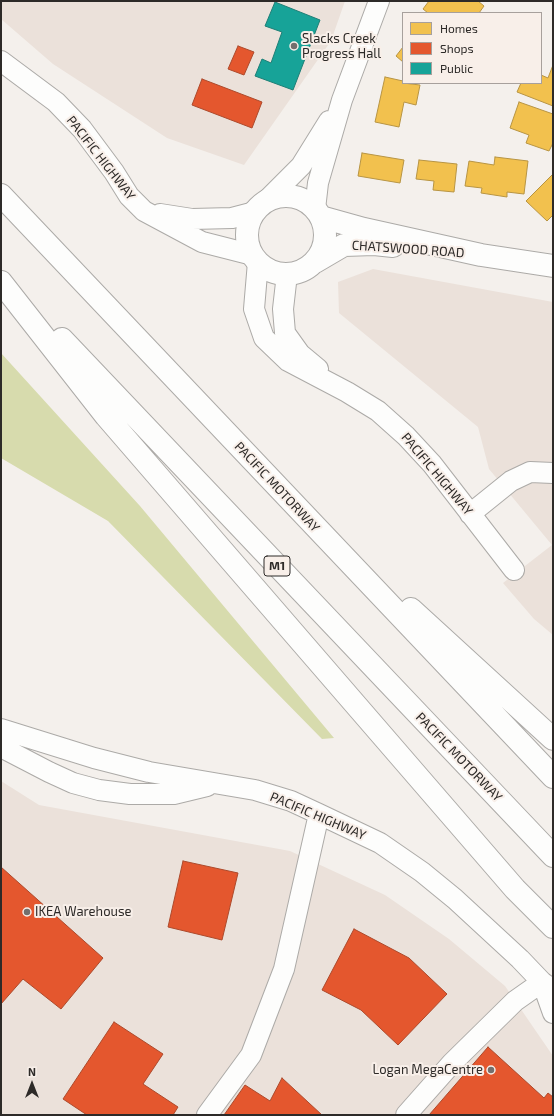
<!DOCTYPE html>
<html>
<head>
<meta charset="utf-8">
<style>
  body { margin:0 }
  #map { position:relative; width:554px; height:1116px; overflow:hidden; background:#f4f0ec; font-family:"Exo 2",sans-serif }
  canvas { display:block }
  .frame { position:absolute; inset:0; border:2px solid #2d2a28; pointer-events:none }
  .legend { position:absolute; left:402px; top:12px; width:140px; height:72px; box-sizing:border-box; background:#f8efe9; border:1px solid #a7a09c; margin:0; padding:5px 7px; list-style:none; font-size:12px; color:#2d2a28 }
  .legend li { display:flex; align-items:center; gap:8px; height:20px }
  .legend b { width:20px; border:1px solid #a7a09c }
  .north { position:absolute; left:12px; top:1064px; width:40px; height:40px; -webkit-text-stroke:3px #f8efe9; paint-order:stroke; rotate:0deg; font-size:11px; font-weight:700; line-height:16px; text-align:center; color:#2d2a28 }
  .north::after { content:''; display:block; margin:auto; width:14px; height:18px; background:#2d2a28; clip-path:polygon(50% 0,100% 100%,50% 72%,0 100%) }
</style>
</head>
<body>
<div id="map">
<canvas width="554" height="1116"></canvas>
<div class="frame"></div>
<ul class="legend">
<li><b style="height:11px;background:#f2c14e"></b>Homes</li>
<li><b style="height:11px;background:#e4572e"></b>Shops</li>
<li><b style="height:11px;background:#17a398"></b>Public</li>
</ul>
<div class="north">N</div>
</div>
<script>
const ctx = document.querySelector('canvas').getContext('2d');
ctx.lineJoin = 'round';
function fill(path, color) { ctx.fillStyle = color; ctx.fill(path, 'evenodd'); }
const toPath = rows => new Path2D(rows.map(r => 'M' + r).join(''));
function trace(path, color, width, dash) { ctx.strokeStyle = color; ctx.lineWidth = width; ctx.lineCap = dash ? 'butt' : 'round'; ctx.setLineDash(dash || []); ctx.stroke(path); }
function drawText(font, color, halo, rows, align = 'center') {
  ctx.font = font + ' "Exo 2",sans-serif'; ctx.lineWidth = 4; ctx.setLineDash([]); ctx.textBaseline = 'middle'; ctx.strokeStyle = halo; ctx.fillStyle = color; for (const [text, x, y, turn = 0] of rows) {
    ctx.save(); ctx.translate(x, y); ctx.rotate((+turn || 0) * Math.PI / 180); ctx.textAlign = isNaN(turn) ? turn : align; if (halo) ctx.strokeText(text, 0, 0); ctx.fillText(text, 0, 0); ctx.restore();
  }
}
fill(toPath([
  [1,1,345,1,331,41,244,165,167,138,53,64,1,19],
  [373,269,553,302,553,635,534,619,503,583,552,545,489,469,478,427,339,313,338,282],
  [1,781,39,805,290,851,385,895,449,939,505,986,553,1056,553,1115,1,1115]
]), '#ebe1da');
fill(toPath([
  [1,353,140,506,334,738,322,739,108,521,1,458]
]), '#d7dbad');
const homes = toPath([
  [429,1,478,1,484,6,479,13,428,13,423,9,429,1],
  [403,47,403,62,396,56,403,47],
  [553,65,553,106,517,92,521,83,541,83,541,75,548,78,553,65],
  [385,77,403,81,403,83,420,85,416,105,404,102,399,127,375,122,385,77],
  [519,102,553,114,553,143,549,151,526,143,529,135,510,128,519,102],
  [362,153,404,160,400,183,358,176,362,153],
  [495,157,528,161,524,194,507,192,507,197,481,193,482,188,465,186,469,161,494,165,495,157],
  [419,160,457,164,454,192,433,190,434,181,416,179,419,160],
  [553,174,553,215,547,221,526,201,553,174]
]);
fill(homes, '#f2c14e');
trace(homes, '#b79443', 1);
const shops = toPath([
  [238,46,254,52,244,75,228,69,238,46],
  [202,79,262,102,252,128,192,105,202,79],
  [183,861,238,873,222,940,168,927,183,861],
  [1,867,103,958,61,1009,23,979,1,1004,1,867],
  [354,929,409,958,447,994,398,1045,361,1010,322,990,354,929],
  [114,1022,163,1054,143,1084,178,1107,173,1115,87,1115,63,1099,114,1022],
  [488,1047,544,1098,548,1093,553,1097,553,1115,429,1115,488,1047],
  [282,1078,322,1115,224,1115,245,1085,270,1101,282,1078]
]);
fill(shops, '#e4572e');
trace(shops, '#ad4a2c', 1);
const public = toPath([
  [275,2,320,20,293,90,255,76,262,59,271,63,282,32,265,26,275,2]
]);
fill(public, '#17a398');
trace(public, '#1e7f76', 1);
const minor = toPath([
  [1,61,56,102,82,129,114,172,129,196,144,211,202,242,253,255],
  [264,203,301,166,329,121],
  [315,209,318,183,342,100,379,1],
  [160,214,192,219,232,218,255,212],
  [258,262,254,309,264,338,288,361,347,392,378,411,406,436,432,464,514,570],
  [287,274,283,309,285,333,300,354,318,369],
  [470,514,511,481,530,472,553,473],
  [1,729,94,758,149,772,255,790,291,801,319,814,380,843,422,872,455,899,520,959,542,982,553,990],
  [1,747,49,772,73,783,99,790,130,794,174,794,207,786],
  [542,982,553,1013],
  [207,1115,251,1055,284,969,319,814],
  [406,1115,452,1063,515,1001,542,982]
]);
const major = toPath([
  '247 235a39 39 0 1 1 78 0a39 39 0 1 1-78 0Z',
  [321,217,364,229,481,255,553,266],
  [315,262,344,245,374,244,393,246]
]);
const highway = toPath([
  [1,195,553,777],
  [1,282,106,416,515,889,553,927],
  [62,339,553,856],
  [411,609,553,739]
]);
trace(minor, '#acaaa7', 22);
trace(major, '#acaaa7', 24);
trace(highway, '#acaaa7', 24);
trace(minor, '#fdfdfc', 20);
trace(major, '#fdfdfc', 22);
trace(highway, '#fdfdfc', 22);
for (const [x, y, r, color] of [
  [294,46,4,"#736f6d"],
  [27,912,4,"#736f6d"],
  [491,1070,4,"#736f6d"]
]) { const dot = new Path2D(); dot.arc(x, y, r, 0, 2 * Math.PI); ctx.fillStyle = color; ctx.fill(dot); trace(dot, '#f8efe9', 1.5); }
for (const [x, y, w] of [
  [277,566,26]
]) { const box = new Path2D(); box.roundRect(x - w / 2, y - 10, w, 20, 3); ctx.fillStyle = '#f8efe9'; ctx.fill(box); trace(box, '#2d2a28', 1); }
drawText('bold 12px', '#2d2a28', null, [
  ["M1",277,566]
]);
drawText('13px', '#2d2a28', '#f8efe9', [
  ["Slacks Creek",302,39],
  ["Progress Hall",302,54],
  ["IKEA Warehouse",35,912],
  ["Logan MegaCentre",483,1070,"right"]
], 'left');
drawText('13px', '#2d2a28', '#f8efe9', [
  ["PACIFIC HIGHWAY",101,158,52],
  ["CHATSWOOD ROAD",408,249,4],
  ["PACIFIC HIGHWAY",437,474,50],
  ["PACIFIC MOTORWAY",277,487,47],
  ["PACIFIC MOTORWAY",459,757,46],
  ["PACIFIC HIGHWAY",318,816,23]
]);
</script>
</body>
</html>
